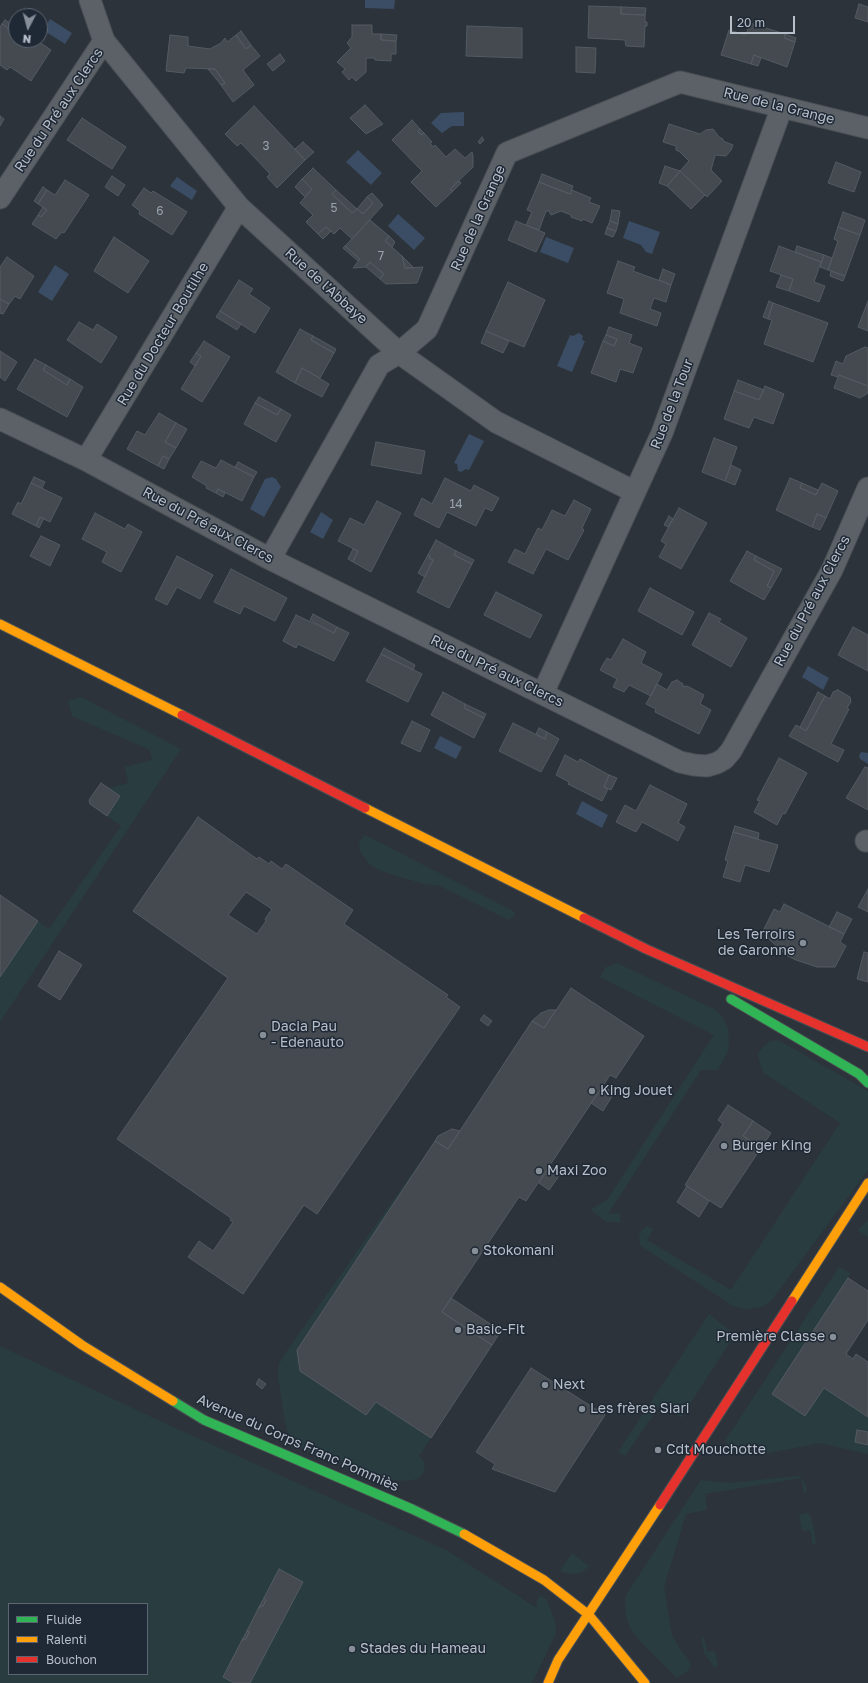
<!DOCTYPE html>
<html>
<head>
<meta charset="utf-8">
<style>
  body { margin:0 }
  #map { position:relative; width:868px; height:1683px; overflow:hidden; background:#2c333a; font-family:"Golos Text",sans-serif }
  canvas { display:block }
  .legend { position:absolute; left:8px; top:1603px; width:140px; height:72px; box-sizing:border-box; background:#1f2935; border:1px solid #5c6571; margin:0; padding:5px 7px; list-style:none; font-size:12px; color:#b7bfca }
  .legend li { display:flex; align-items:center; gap:8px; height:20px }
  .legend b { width:20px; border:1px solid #5c6571 }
  .north { position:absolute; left:8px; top:8px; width:40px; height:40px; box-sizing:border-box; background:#1f2935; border:1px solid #5c6571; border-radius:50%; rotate:186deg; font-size:11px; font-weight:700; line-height:16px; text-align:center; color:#b7bfca }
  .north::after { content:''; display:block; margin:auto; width:14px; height:18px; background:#868e98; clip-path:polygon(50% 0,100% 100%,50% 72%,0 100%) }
  .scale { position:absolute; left:730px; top:16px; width:65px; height:18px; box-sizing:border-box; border:2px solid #b7bfca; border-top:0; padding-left:5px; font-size:12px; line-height:14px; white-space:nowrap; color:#b7bfca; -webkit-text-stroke:3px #1f2935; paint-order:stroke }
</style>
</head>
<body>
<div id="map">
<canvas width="868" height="1683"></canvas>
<ul class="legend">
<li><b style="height:5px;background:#30b455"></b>Fluide</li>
<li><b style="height:5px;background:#ff9f0a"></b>Ralenti</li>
<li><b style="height:5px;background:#e5322d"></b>Bouchon</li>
</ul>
<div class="north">N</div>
<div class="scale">20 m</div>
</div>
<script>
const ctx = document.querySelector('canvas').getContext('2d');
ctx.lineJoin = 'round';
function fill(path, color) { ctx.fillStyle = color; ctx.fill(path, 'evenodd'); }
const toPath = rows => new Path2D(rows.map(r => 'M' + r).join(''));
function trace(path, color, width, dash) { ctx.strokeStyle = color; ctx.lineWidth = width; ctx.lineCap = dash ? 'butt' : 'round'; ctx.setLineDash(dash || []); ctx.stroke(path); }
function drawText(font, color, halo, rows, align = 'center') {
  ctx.font = font + ' "Golos Text",sans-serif'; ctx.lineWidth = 3; ctx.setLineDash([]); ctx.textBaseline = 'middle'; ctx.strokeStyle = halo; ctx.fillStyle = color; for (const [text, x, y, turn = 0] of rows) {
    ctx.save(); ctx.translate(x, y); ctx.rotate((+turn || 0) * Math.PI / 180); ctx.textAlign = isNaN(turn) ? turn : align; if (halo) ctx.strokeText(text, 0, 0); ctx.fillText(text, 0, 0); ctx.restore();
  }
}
fill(toPath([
  [81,697,181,749,0,1022,0,977,38,921,49,929,121,826,107,816,120,796,109,788,128,783,125,767,152,760,150,750,72,716,68,701],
  [365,835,515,912,514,916,509,920,440,886,424,884,381,871,369,864,360,851,359,842],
  [617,963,716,1010,723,1018,728,1029,729,1043,728,1051,718,1070,701,1070,608,1214,619,1213,621,1222,607,1222,597,1215,591,1209,607,1200,714,1035,600,977,606,967],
  [778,1040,868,1091,868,1170,771,1301,762,1307,745,1309,733,1306,644,1248,640,1245,639,1236,641,1231,647,1226,653,1229,647,1240,731,1290,840,1123,764,1073,760,1064,758,1053,763,1047,770,1041],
  [435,1141,297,1350,300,1371,366,1415,376,1402,431,1438,419,1456,423,1460,425,1466,423,1473,419,1478,413,1480,397,1481,296,1447,288,1433,285,1422,278,1376,279,1364,284,1355],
  [868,1220,868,1237,858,1230],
  [839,1267,850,1273,848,1278,772,1394,805,1416,824,1388,868,1417,868,1454,819,1443,759,1455,741,1454,732,1451,725,1441],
  [709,1314,735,1334,681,1418,661,1404,625,1456,618,1452],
  [0,1346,173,1427,446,1550,537,1608,536,1604,540,1595,547,1600,554,1619,555,1620,556,1633,532,1683,0,1683],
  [9,1604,147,1604,147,1674,9,1674],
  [796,1476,800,1476,805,1483,807,1491,804,1494,801,1478,705,1494,707,1510,686,1514,664,1587,672,1636,691,1665,688,1671,677,1678,640,1641,630,1628,626,1616,625,1602,626,1595,701,1480,730,1483],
  [807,1513,811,1516,816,1542,813,1546,810,1530,802,1531,799,1515],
  [572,1553,589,1566,581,1573,569,1574,560,1571],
  [701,1637,704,1638,707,1652,715,1651,718,1667,714,1667,704,1653]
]), '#293d40');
fill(toPath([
  [365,0,395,0,394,9,365,8],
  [50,19,72,33,65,44,43,30],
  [464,112,464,126,452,126,442,133,431,123,441,113],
  [358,150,382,173,371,185,346,162],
  [177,177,197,191,192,200,170,186],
  [398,214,425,238,414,250,388,226],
  [629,221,660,232,652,254,646,252,641,245,623,238],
  [546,237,574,248,568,263,540,252],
  [55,265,69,274,52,301,38,292],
  [579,333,583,336,582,340,585,341,572,372,557,366,570,335,573,336],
  [469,434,484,441,469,470,466,469,461,472,458,471,457,464,454,463],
  [272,477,276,479,281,487,264,517,250,509,265,479],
  [321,512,333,520,323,539,310,532],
  [808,666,829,678,823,690,802,677],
  [440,736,462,747,456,759,434,748],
  [861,752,868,753,868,764,860,759,859,756],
  [582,801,608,815,602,828,576,814]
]), '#3b4d64');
const building = toPath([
  [859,4,868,7,868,22,855,18,859,4],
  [589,6,621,7,621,14,645,15,645,22,647,22,647,26,645,26,644,47,626,46,625,40,588,38,589,6],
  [621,7,646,8,645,15,621,14,621,7],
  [5,20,16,27,16,34,2,24,5,20],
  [750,23,785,34,784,38,795,42,787,67,754,55,751,64,721,55,729,30,746,35,750,23],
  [2,24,16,34,16,40,36,40,51,50,31,81,10,67,7,70,0,65,0,27,2,24],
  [352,25,372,25,372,34,381,34,381,40,396,41,396,54,391,54,391,61,375,60,375,58,366,58,366,72,356,81,352,77,349,80,342,72,345,69,337,62,351,48,347,43,352,37,352,25],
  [467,26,522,28,522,58,466,56,467,26],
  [241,31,251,45,246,49,236,35,241,31],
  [381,34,397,35,396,41,381,40,381,34],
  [785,34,796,38,795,42,784,38,785,34],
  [170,35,188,37,188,46,210,49,221,43,225,38,227,42,236,35,246,49,251,45,260,56,243,70,254,85,233,102,221,85,225,83,215,69,186,68,184,73,166,71,170,35],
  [576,47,596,48,595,73,576,72,576,47],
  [280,54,285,61,273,71,267,64,280,54],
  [754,55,761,58,758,66,751,64,754,55],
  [208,69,215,69,225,83,221,85,208,69],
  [365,105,383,124,366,134,350,118,365,105],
  [254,106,305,160,277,188,267,177,270,174,241,143,237,146,225,134,254,106],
  [0,116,4,119,0,126,0,116],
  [82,118,126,147,112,169,67,140,82,118],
  [412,120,420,129,418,131,421,135,424,133,432,142,430,143,433,147,435,145,446,157,455,149,465,158,472,152,473,156,473,167,450,189,453,191,436,207,411,182,422,171,392,140,412,120],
  [669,124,700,134,706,130,713,129,719,137,723,139,723,141,733,145,731,150,726,156,715,155,711,170,722,181,707,197,680,171,689,161,680,152,676,150,676,146,663,142,669,124],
  [420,129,424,133,421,135,418,131,420,129],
  [482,137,484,140,480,144,478,142,482,137],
  [303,142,314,152,305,160,295,149,303,142],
  [836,162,861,172,854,192,828,183,836,162],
  [665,166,680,171,667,186,659,183,665,166],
  [313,168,336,190,332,194,352,213,357,209,363,214,373,203,367,197,372,193,383,205,352,239,340,228,334,234,326,227,318,234,306,222,313,215,300,203,312,189,302,179,313,168],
  [680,171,705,195,691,209,667,186,680,171],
  [542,174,573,186,570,194,539,182,542,174],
  [112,176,125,185,118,196,105,187,112,176],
  [302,179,312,189,305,197,295,187,302,179],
  [65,180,89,195,64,233,62,232,56,239,32,224,38,215,41,217,47,210,38,204,47,190,55,195,65,180],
  [459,181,461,183,453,191,450,189,459,181],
  [539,182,570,194,572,190,591,198,589,202,600,206,592,223,583,219,582,221,571,217,571,215,561,211,551,215,549,211,546,211,539,230,526,225,532,212,527,210,539,182],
  [43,187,47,190,38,204,34,201,43,187],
  [144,188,151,193,153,191,187,212,172,235,139,214,140,211,132,205,144,188],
  [336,190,357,209,352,213,332,194,336,190],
  [367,197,373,203,363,214,357,209,367,197],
  [43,207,47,210,41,217,38,215,43,207],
  [612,210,620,211,618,224,610,221,612,210],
  [843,212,865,220,860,235,838,227,843,212],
  [370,220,389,236,385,241,402,256,405,268,423,267,417,283,386,284,380,279,384,274,370,262,366,267,353,268,360,259,345,246,370,220],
  [516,221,545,233,536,252,508,240,516,221],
  [610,221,618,224,616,231,607,228,610,221],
  [326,227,331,231,323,239,318,234,326,227],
  [838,227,860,235,845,276,828,270,838,241,834,239,838,227],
  [607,228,616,231,613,237,605,234,607,228],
  [389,236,395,242,392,247,385,241,389,236],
  [114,237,149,261,128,293,94,271,114,237],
  [345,246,360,259,358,261,343,248,345,246],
  [779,246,821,262,814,282,825,286,819,302,789,291,793,279,770,271,779,246],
  [797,246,824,255,821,262,795,252,797,246],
  [824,255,832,258,828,270,820,267,824,255],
  [402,256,414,268,405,268,402,256],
  [7,257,34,276,20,299,15,296,9,304,0,299,0,267,7,257],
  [618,261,635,267,633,271,671,285,666,302,654,298,650,309,661,313,657,326,620,313,624,299,607,293,618,261],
  [370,262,384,274,380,279,366,267,370,262],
  [663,269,675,274,671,285,659,280,663,269],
  [831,271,845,276,843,281,830,276,831,271],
  [781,275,793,279,789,291,776,287,781,275],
  [239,280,253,289,249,294,270,308,255,333,220,311,239,280],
  [508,282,545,300,524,347,486,331,508,282],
  [0,299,9,304,3,314,0,313,0,299],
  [769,301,773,303,768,319,763,317,769,301],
  [868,301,868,331,858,327,868,301],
  [773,303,828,323,813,362,764,344,772,320,768,319,773,303],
  [220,311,241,324,237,330,216,317,220,311],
  [79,322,93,330,97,324,117,337,101,363,67,340,79,322],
  [609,327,632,335,629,343,642,348,633,373,620,369,616,382,591,373,603,341,614,346,617,339,606,335,609,327],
  [300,329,313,336,311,340,334,353,320,378,302,368,295,383,276,372,300,329],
  [486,331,509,341,503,353,481,343,486,331],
  [606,335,617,339,614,346,603,341,606,335],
  [313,336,336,349,334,353,311,340,313,336],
  [204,341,230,357,202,402,181,389,201,356,196,353,204,341],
  [865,347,868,348,868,386,839,375,838,377,831,375,836,361,843,364,846,356,865,347],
  [0,351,17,362,5,381,0,377,0,351],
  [196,353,201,356,195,366,190,362,196,353],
  [35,359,46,365,43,370,67,385,70,379,83,387,67,417,17,389,35,359],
  [46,365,70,379,67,385,43,370,46,365],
  [302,368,329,384,322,397,295,383,302,368],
  [839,375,868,386,868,393,860,398,834,388,839,375],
  [738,380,764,390,759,400,734,391,738,380],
  [765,386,784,394,773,424,754,417,749,428,724,419,734,391,759,400,765,386],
  [259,397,281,409,277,415,255,403,259,397],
  [255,403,277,415,281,409,291,415,276,442,244,424,255,403],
  [159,413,176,423,165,442,176,448,169,459,163,456,158,466,127,449,137,431,145,435,159,413],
  [176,423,187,429,176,448,165,442,176,423],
  [714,438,737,447,725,481,702,472,714,438],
  [376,442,425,451,421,474,371,465,376,442],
  [163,456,169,459,164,469,158,466,163,456],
  [221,460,254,477,242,501,218,489,216,493,206,488,207,486,192,477,201,461,216,468,221,460],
  [238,462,257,472,254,477,235,467,238,462],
  [731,465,741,470,735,485,725,481,731,465],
  [34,477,45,482,42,488,31,483,34,477],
  [445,478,471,491,474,485,499,498,492,511,485,508,476,526,447,512,439,528,414,515,422,498,432,504,445,478],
  [790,478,802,483,800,488,816,495,822,483,838,491,826,518,817,514,812,527,776,510,790,478],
  [31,483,62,498,50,522,40,517,36,526,12,514,18,502,21,504,31,483],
  [802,483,818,490,816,495,800,488,802,483],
  [218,489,225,493,223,497,216,493,218,489],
  [574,500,591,509,582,528,584,530,568,560,546,549,533,574,508,562,515,549,525,554,538,528,542,530,552,510,565,516,574,500],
  [377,501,401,513,371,572,353,562,358,551,338,541,350,518,364,525,377,501],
  [679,508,707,523,681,569,659,557,666,544,661,541,679,508],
  [95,513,125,529,128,524,142,532,121,572,102,562,107,552,82,539,95,513],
  [817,514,826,518,820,530,812,527,817,514],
  [669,516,673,519,668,527,664,525,669,516],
  [40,517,44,518,39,528,36,526,40,517],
  [41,536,60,545,50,566,30,556,41,536],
  [436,540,456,551,454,555,472,564,449,608,417,592,433,560,429,558,430,556,428,555,436,540],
  [353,549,358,551,353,562,348,559,353,549],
  [456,551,474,560,472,564,454,555,456,551],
  [747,551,756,556,754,560,774,571,767,586,771,588,764,600,730,581,747,551],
  [428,555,430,556,429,558,433,560,425,577,418,573,428,555],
  [177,556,213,575,200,599,177,587,167,605,155,599,177,556],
  [756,556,782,569,771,588,767,586,774,571,754,560,756,556],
  [231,569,287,598,275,621,244,606,240,614,214,602,231,569],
  [650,588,694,612,682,635,638,611,650,588],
  [496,592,542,615,530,638,484,615,496,592],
  [709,613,721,619,719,622,747,638,731,667,692,645,709,613],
  [313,614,337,627,334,633,310,620,313,614],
  [296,615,334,633,337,627,349,633,334,661,298,644,296,648,283,641,296,615],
  [853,627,868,635,868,671,838,655,853,627],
  [623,639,646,652,641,663,662,674,651,696,629,685,624,692,613,687,617,679,600,670,607,658,611,660,623,639],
  [384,648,415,665,413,670,381,654,384,648],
  [381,654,422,674,408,702,366,681,381,654],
  [677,680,683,684,683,687,687,686,704,695,700,704,711,710,699,734,655,712,656,709,646,704,657,684,667,690,672,682,677,680],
  [838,690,850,697,851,702,847,708,849,709,831,744,844,750,838,762,789,736,796,725,806,731,825,696,830,699,833,692,838,690],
  [443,692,465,704,464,708,484,718,474,738,431,715,443,692],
  [818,692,825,696,806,731,800,727,818,692],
  [465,704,486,714,484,718,464,708,465,704],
  [412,721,430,730,420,752,401,743,412,721],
  [513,723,545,739,547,732,559,739,541,772,499,751,513,723],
  [539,728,547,732,545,739,536,734,539,728],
  [565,755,578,762,580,759,609,775,604,787,608,789,602,801,568,784,569,782,556,775,565,755],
  [779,758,807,773,785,814,783,813,777,825,754,812,760,801,757,800,779,758],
  [865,767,868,768,868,810,846,798,865,767],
  [609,775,617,778,611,790,604,787,609,775],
  [101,783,120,796,107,816,90,804,89,800,101,783],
  [650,785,687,804,678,823,685,827,678,841,642,822,636,832,616,822,625,805,636,811,650,785],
  [198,817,257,859,259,857,269,864,271,861,282,869,286,864,353,910,344,924,448,995,446,997,460,1007,317,1214,304,1205,243,1294,188,1257,199,1241,213,1251,233,1222,230,1220,231,1218,117,1139,228,978,133,911,198,817],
  [246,892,272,909,265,919,266,921,257,934,228,915,246,892],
  [735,826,759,833,758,839,733,832,735,826],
  [733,832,778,845,769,872,745,865,740,882,723,877,728,861,725,860,733,832],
  [868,889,868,912,858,907,868,889],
  [0,895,38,921,0,977,0,895],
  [784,904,844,934,840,942,846,946,835,967,817,967,796,960,786,955,770,940,763,931,774,909,780,912,784,904],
  [837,912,852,919,844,934,829,927,837,912],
  [59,951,82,965,60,1000,38,986,59,951],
  [864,952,868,953,868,982,857,979,864,952],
  [571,988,644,1036,616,1078,610,1075,526,1201,519,1197,442,1312,492,1345,431,1438,376,1402,366,1415,300,1371,297,1350,435,1141,448,1149,532,1021,544,1028,571,988],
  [549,1010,556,1010,544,1028,532,1021,541,1013,549,1010],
  [484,1015,492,1021,488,1026,480,1020,484,1015],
  [603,1086,614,1093,603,1111,591,1103,603,1086],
  [728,1105,753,1121,743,1136,761,1148,721,1208,685,1185,723,1124,718,1120,728,1105],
  [753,1121,771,1133,761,1148,743,1136,753,1121],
  [452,1129,460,1131,448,1149,435,1141,438,1136,452,1129],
  [550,1166,561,1173,549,1190,539,1183,550,1166],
  [687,1186,709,1201,699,1217,677,1202,687,1186],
  [848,1278,868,1291,868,1320,846,1354,853,1359,856,1354,868,1362,868,1417,824,1388,805,1416,772,1394,848,1278],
  [451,1298,501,1331,492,1345,442,1312,451,1298],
  [531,1368,605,1415,555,1492,492,1469,495,1464,476,1452,531,1368],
  [259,1379,266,1384,262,1389,256,1384,259,1379],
  [857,1430,868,1432,868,1445,855,1442,857,1430],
  [279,1569,303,1582,250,1683,234,1683,223,1677,242,1640,246,1639,249,1632,247,1631,259,1607,263,1606,266,1600,264,1598,279,1569],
  [264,1598,266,1600,263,1606,259,1607,264,1598],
  [247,1631,249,1632,246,1639,242,1640,247,1631]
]);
fill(building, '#444a50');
trace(building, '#545a61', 1);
const street = toPath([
  [90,0,104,41,239,207,399,353,496,422,635,492],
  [0,198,104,41],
  [0,419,86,460,270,559,680,762,694,765,707,766,717,763,724,759,731,751,832,570,868,488],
  [86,460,239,207],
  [270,559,379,365,399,353,427,329,507,153,680,82,868,128],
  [543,693,662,433,782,107],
  [866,841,868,841]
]);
const fast = toPath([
  [731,999,859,1074,868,1083],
  [173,1401,204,1420,412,1509,464,1534]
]);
const slow = toPath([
  [0,624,182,715],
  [365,808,584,918],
  [0,1287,82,1345,173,1401],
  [792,1301,868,1183],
  [464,1534,544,1580,589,1615,645,1683],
  [548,1683,558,1660,660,1505]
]);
const jam = toPath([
  [182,715,365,808],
  [584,918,646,949,868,1047],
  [660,1505,792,1301]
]);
trace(street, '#4a4f54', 23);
trace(fast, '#4a4f54', 11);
trace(slow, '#4a4f54', 11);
trace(jam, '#4a4f54', 11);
trace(street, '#5c6168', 21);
trace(fast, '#30b455', 9);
trace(slow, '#ff9f0a', 9);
trace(jam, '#e5322d', 9);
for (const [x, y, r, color] of [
  [803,943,4,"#868e98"],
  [263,1035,4,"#868e98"],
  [592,1091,4,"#868e98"],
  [724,1146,4,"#868e98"],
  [539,1171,4,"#868e98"],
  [475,1251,4,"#868e98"],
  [458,1330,4,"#868e98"],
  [833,1337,4,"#868e98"],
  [545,1385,4,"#868e98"],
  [582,1409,4,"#868e98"],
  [658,1450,4,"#868e98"],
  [352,1649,4,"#868e98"]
]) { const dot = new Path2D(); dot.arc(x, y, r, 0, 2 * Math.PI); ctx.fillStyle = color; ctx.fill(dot); trace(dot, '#1f2935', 1.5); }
drawText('12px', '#9aa2ac', null, [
  ["3",266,146],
  ["5",334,208],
  ["6",160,211],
  ["7",381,256],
  ["14",456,504]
]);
drawText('14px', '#b7bfca', '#1f2935', [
  ["Rue de la Grange",779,106,14],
  ["Rue du Pré aux Clercs",59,110,-56],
  ["Rue de la Grange",478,218,-66],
  ["Rue de l'Abbaye",326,286,42],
  ["Rue du Docteur Boutilhe",163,334,-59],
  ["Rue de la Tour",672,404,-69],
  ["Rue du Pré aux Clercs",208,525,28],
  ["Rue du Pré aux Clercs",812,601,-62],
  ["Rue du Pré aux Clercs",497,671,26],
  ["Avenue du Corps Franc Pommiès",298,1443,24]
]);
drawText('14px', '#b7bfca', '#1f2935', [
  ["Les Terroirs",795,935,"right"],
  ["de Garonne",795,951,"right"],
  ["Dacia Pau",271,1027],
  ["- Edenauto",271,1043],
  ["King Jouet",600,1091],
  ["Burger King",732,1146],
  ["Maxi Zoo",547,1171],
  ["Stokomani",483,1251],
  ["Basic-Fit",466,1330],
  ["Première Classe",825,1337,"right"],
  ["Next",553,1385],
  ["Les frères Siari",590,1409],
  ["Cdt Mouchotte",666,1450],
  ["Stades du Hameau",360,1649]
], 'left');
</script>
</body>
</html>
